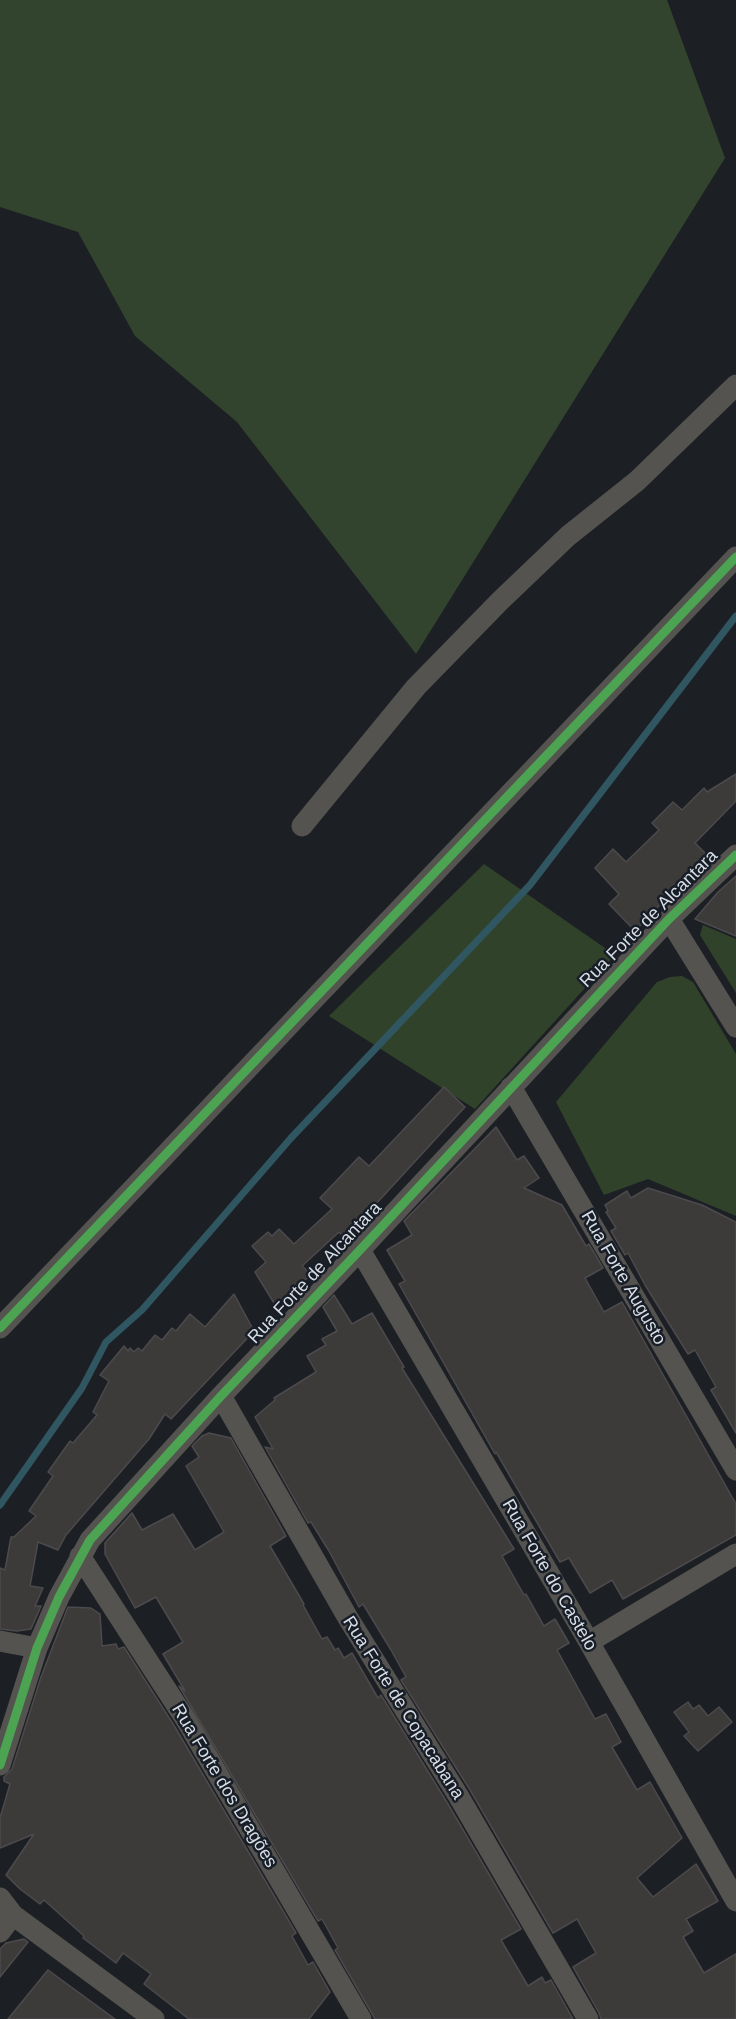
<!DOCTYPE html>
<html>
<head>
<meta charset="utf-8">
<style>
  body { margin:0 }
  canvas { display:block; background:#1c1f24 }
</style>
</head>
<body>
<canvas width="736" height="2019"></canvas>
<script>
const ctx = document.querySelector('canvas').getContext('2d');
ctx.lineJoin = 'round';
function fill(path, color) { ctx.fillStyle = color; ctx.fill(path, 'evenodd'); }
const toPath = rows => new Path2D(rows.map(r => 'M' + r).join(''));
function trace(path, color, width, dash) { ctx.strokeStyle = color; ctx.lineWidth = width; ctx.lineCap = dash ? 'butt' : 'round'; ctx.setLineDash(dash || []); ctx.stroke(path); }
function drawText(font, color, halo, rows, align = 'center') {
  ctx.font = font + ' Helvetica,sans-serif'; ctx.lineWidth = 5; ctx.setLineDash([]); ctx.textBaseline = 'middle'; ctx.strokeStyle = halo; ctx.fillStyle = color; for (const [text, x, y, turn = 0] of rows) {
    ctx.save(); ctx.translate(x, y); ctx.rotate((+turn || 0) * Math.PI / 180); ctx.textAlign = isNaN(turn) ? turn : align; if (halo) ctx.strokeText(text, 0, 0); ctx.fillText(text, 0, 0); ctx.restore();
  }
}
fill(toPath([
  [484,864,615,955,475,1109,329,1016],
  [703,925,736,939,736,993,700,935],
  [682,976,693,982,736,1054,736,1216,648,1179,604,1195,556,1102,657,982,670,977]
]), '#31422b');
fill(toPath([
  [0,0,667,0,725,158,416,654,237,422,135,336,78,232,0,207]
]), '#33442e');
trace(toPath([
  [0,1505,82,1388,106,1342,142,1310,291,1138,530,885,736,616]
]), '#2f5661', 7);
const building = toPath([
  [736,774,736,801,695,843,707,855,635,931,609,904,619,894,595,868,613,849,626,862,659,830,652,823,673,802,682,810,704,788,707,792,736,774],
  [736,876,736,936,695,919,718,892,736,876],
  [444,1087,465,1107,352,1230,344,1237,339,1232,302,1266,311,1274,277,1308,255,1272,266,1262,252,1246,268,1232,272,1236,279,1229,294,1244,332,1209,320,1198,359,1157,369,1166,444,1087],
  [496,1127,517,1160,524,1156,539,1178,524,1188,562,1205,586,1246,589,1244,603,1268,585,1278,604,1312,622,1302,736,1504,736,1535,623,1599,612,1580,590,1593,569,1558,560,1562,496,1452,495,1454,399,1284,405,1281,387,1250,412,1235,404,1221,496,1127],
  [648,1188,702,1205,736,1222,736,1433,711,1390,716,1387,695,1350,688,1354,645,1285,628,1253,625,1255,611,1231,616,1228,606,1212,608,1211,605,1205,627,1191,631,1198,648,1188],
  [234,1294,254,1331,171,1419,165,1414,149,1439,66,1535,58,1550,38,1542,30,1586,43,1588,35,1606,41,1606,31,1629,17,1631,0,1629,0,1568,5,1570,11,1537,14,1537,36,1516,29,1511,53,1476,48,1472,70,1441,73,1443,97,1415,93,1412,109,1381,100,1375,124,1346,128,1351,130,1348,134,1352,138,1348,142,1351,155,1335,162,1340,172,1328,176,1331,190,1314,205,1327,234,1294],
  [334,1295,352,1324,372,1313,404,1367,402,1368,514,1549,502,1556,524,1595,526,1594,544,1626,555,1619,569,1643,557,1650,595,1719,606,1714,621,1742,612,1747,637,1790,650,1782,682,1838,637,1878,653,1897,696,1864,718,1901,686,1919,693,1931,683,1937,704,1973,736,1954,736,2019,601,2019,599,2013,573,1967,596,1953,577,1919,553,1933,470,1790,401,1680,406,1677,391,1650,363,1604,359,1607,329,1551,311,1522,308,1523,265,1447,273,1449,255,1417,275,1400,274,1398,316,1372,307,1356,326,1345,322,1339,337,1331,323,1307,334,1295],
  [209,1433,231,1438,286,1536,270,1546,304,1604,303,1605,322,1639,327,1637,335,1650,338,1648,344,1658,352,1653,378,1698,381,1695,448,1804,521,1929,501,1940,528,1986,542,1977,545,1983,551,1980,573,2019,375,2019,335,1950,338,1948,322,1919,318,1921,179,1686,185,1691,163,1654,183,1642,156,1597,135,1608,105,1554,105,1543,132,1513,142,1530,173,1514,195,1550,224,1532,186,1466,199,1457,192,1446,202,1436,209,1433],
  [68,1607,91,1608,100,1614,102,1646,116,1644,118,1649,124,1647,175,1727,296,1933,292,1936,308,1965,313,1962,330,1992,309,2019,189,2019,144,1984,151,1974,123,1953,116,1963,83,1938,84,1936,44,1900,40,1904,20,1889,6,1875,34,1834,0,1848,0,1818,10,1784,4,1781,4,1777,12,1769,41,1677,68,1607],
  [688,1702,693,1709,699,1705,708,1716,719,1707,732,1722,698,1751,684,1736,689,1732,674,1712,688,1702],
  [24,1939,28,1942,0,1977,0,1949,6,1943,24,1939],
  [48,1970,115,2019,8,2019,48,1970]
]);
fill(building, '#3d3a3a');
trace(building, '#4c4a4c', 1.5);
trace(toPath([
  [302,826,416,687,500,601,568,536,637,481,736,385],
  [669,919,736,1027],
  [511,1087,736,1470],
  [360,1250,589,1642,736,1901],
  [0,1328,736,557],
  [221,1396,348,1618,459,1797,588,2019],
  [80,1556,186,1720,361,2019],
  [0,1641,37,1648],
  [589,1642,736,1554],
  [0,1765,37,1648,59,1597,90,1540,221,1396,360,1250,669,919,736,855],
  [0,1898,13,1915,154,2019],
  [0,1932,13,1915]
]), '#54534f', 21);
trace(toPath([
  [0,1328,736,557],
  [0,1765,37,1648,59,1597,90,1540,221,1396,360,1250,669,919,736,855]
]), '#4ca352', 9);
drawText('18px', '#d8dde4', '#181e28', [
  ["Rua Forte de Alcantara",649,919,-45],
  ["Rua Forte de Alcantara",315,1273,-47],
  ["Rua Forte Augusto",623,1278,60],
  ["Rua Forte do Castelo",549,1575,60],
  ["Rua Forte de Copacabana",403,1708,58],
  ["Rua Forte dos Dragões",224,1786,59]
]);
</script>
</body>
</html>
